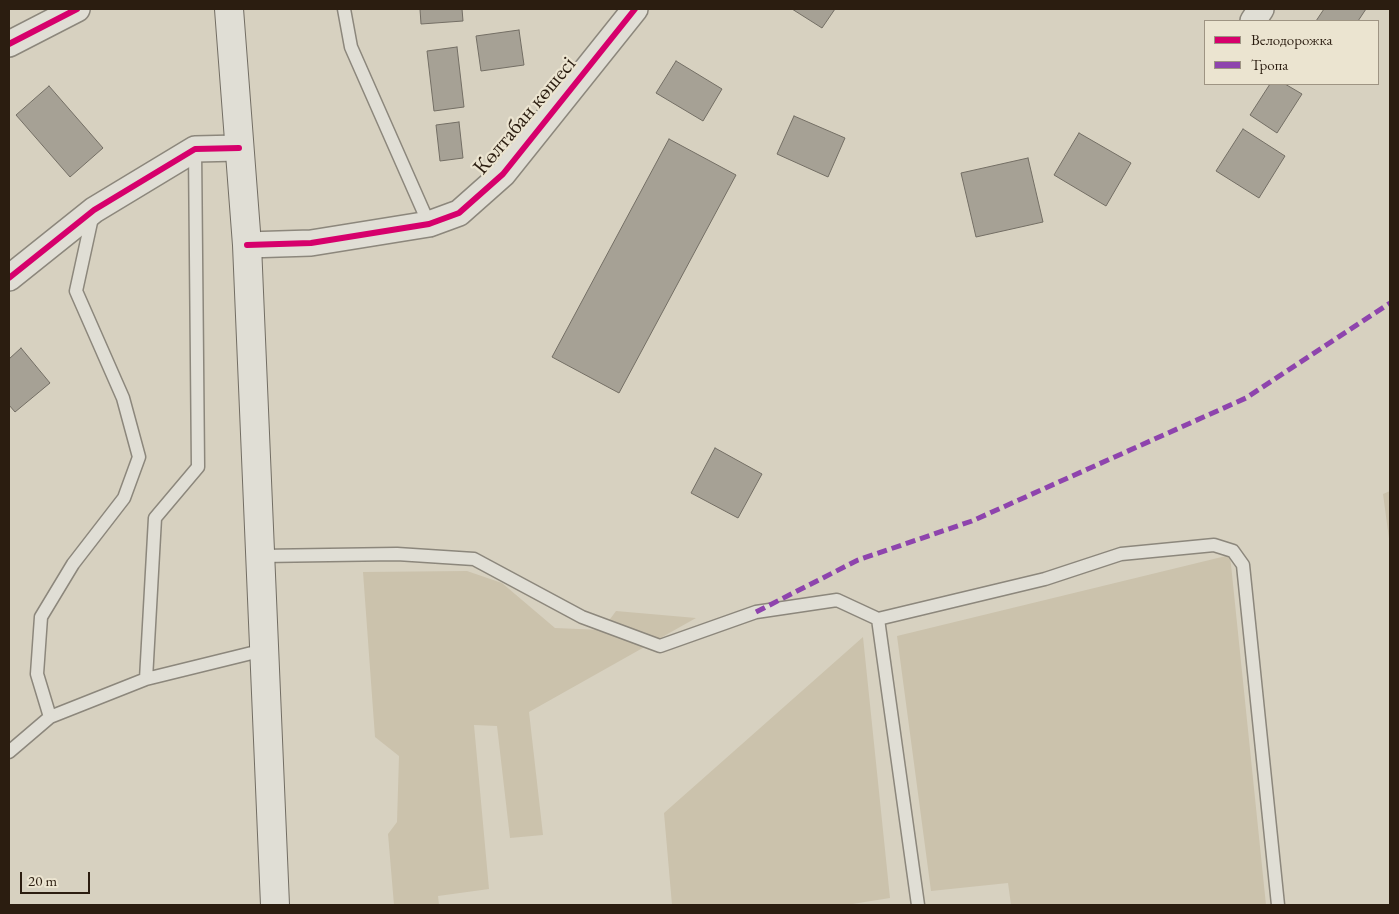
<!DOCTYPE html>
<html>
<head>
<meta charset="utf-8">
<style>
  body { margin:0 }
  #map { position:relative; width:1399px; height:914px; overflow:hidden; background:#d7d1c0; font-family:"EB Garamond",serif }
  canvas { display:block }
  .frame { position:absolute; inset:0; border:10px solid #2b1d10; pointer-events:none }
  .legend { position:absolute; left:1204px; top:20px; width:175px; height:65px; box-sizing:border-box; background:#ebe4d0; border:1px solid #9e9483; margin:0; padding:6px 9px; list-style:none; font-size:15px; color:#2b1d10 }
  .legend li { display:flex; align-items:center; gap:10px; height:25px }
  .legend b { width:25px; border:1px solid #9e9483 }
  .scale { position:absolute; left:20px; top:872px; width:70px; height:22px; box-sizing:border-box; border:2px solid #2b1d10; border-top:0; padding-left:6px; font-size:15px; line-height:18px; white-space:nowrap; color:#2b1d10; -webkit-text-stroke:4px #ebe4d0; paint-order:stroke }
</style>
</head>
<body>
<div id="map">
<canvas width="1399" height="914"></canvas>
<div class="frame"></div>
<ul class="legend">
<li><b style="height:6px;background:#d6006c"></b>Велодорожка</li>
<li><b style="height:6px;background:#8e44ad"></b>Тропа</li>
</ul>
<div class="scale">20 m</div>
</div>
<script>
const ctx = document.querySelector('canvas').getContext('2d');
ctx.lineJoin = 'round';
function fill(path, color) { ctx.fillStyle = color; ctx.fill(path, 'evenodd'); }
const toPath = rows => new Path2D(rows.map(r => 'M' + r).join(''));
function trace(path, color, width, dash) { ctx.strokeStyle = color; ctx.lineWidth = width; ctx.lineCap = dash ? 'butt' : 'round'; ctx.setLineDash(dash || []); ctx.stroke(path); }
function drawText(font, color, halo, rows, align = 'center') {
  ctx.font = font + ' "EB Garamond",serif'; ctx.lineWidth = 4.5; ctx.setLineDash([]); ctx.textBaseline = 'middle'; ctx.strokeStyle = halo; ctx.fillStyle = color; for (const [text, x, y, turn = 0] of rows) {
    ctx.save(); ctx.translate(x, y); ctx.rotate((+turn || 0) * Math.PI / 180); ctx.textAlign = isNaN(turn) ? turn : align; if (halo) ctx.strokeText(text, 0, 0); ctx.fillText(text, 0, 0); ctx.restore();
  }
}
fill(toPath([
  [1390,491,1390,546,1383,494],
  [1230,555,1266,905,1011,905,1008,883,931,891,897,636],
  [467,571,502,583,555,628,602,630,616,611,696,618,529,712,543,835,510,838,497,726,474,725,489,889,438,896,439,905,394,905,388,834,397,822,399,756,375,737,363,572],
  [863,637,890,898,846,905,672,905,664,813]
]), '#cbc2ac');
const building = toPath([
  [420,9,462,9,463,21,421,24,420,9],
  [792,9,835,9,822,28,792,9],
  [1324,9,1366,9,1358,21,1316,21,1324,9],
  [519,30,524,65,481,71,476,36,519,30],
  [457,47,464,107,434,111,427,51,457,47],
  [676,61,722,89,703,121,656,93,676,61],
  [1270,84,1285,84,1302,94,1277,133,1250,115,1270,84],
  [49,86,103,148,70,177,16,115,49,86],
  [794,116,845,138,828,177,777,154,794,116],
  [459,122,463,158,440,161,436,125,459,122],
  [1243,129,1285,156,1259,198,1216,171,1243,129],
  [1079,133,1131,163,1106,206,1054,175,1079,133],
  [669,139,736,175,619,393,552,357,669,139],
  [1028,158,1043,222,976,237,961,173,1028,158],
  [21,348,50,383,15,412,9,405,9,359,21,348],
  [715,448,762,474,738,518,691,493,715,448]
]);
fill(building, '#a6a195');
trace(building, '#736e64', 1);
const service = toPath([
  [344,9,351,47,429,224],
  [195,149,198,467,155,518,146,679,264,650],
  [93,213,76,291,123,398,139,457,124,498,73,564,41,617,37,674,50,717,146,679],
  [261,556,397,554,474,559,582,617,660,646,756,612,837,600,878,619,918,905],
  [878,619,1045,579,1121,554,1214,545,1233,551,1243,565,1278,905],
  [9,752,50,717]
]);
const minor = toPath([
  [1253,21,1261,9],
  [9,44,77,9],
  [247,245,311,243,429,224,459,213,503,174,635,9],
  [9,278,94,210,195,149,239,148]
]);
const secondary = toPath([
  [229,9,247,245,275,905]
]);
trace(service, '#8c877c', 15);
trace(minor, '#8c877c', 28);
trace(secondary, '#736e64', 30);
trace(service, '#e0ded5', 12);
trace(minor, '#e0ded5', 25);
trace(secondary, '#e0ded5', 28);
trace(toPath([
  [756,612,858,560,972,521,1246,398,1390,303]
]), '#8e44ad', 5, [10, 5]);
trace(toPath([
  [9,44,77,9],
  [247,245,311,243,429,224,459,213,503,174,635,9],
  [9,278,94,210,195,149,239,148]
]), '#d6006c', 6);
drawText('22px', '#2b1d10', '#ebe4d0', [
  ["Көлтабан көшесі",525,116,-50]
]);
</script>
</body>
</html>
